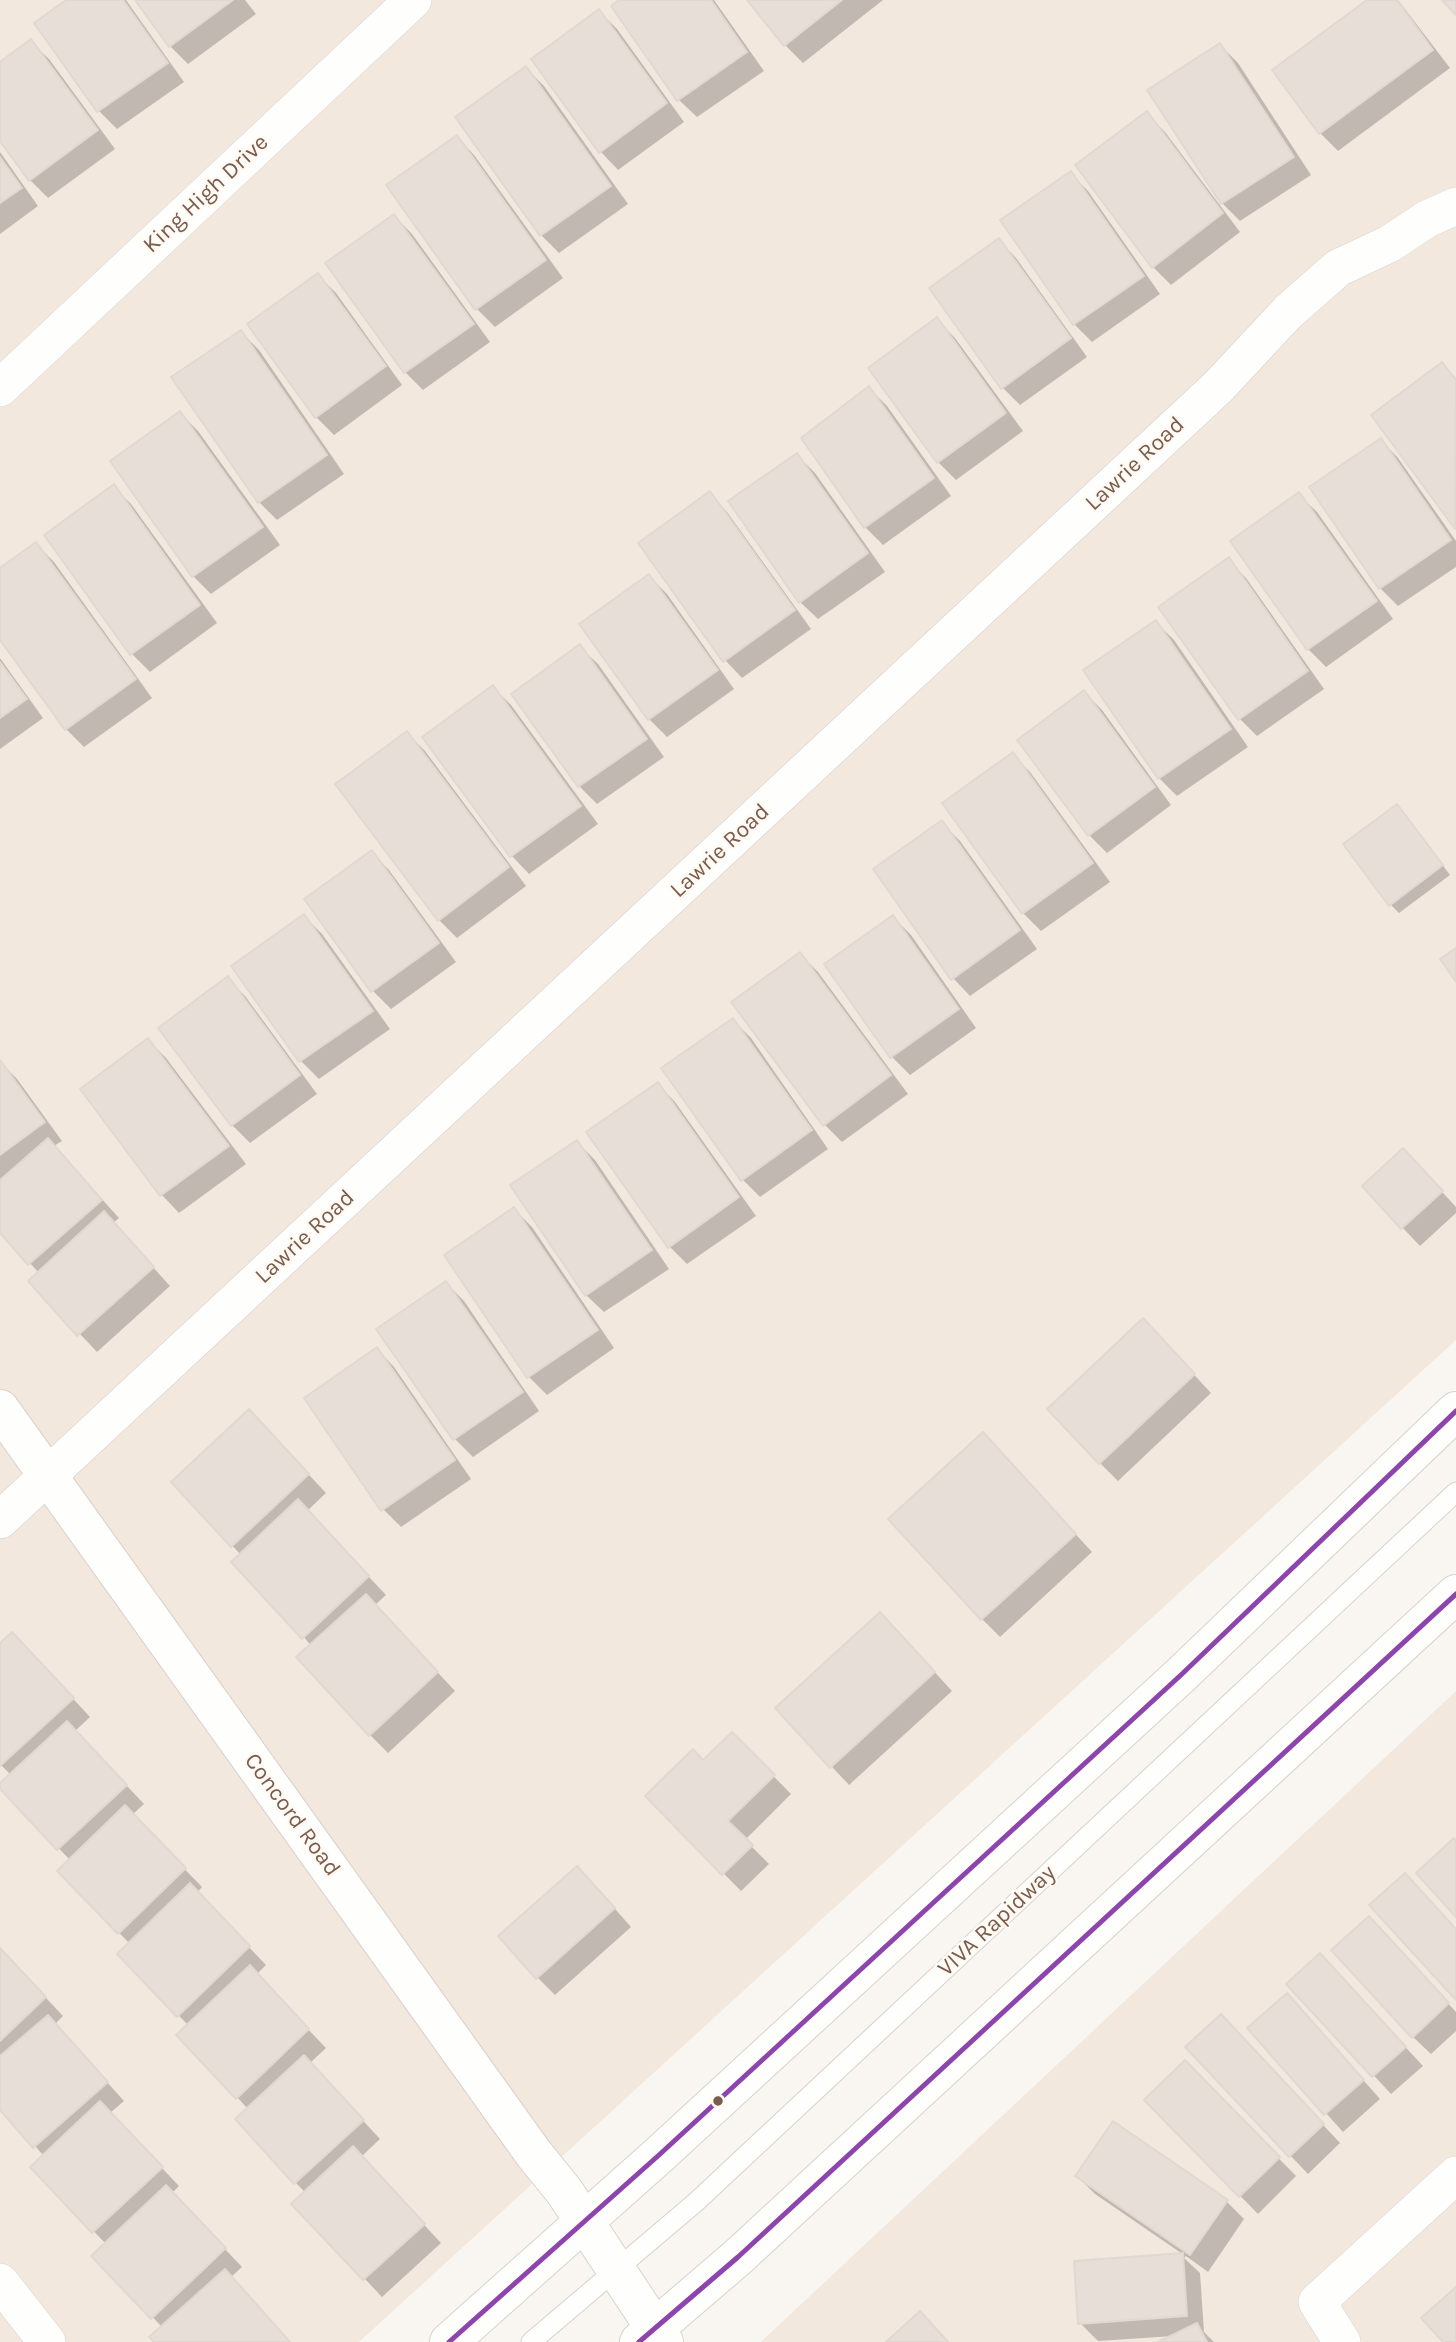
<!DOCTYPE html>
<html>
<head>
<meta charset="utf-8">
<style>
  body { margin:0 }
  canvas { display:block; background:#f9f5f0 }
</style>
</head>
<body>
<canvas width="1456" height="2342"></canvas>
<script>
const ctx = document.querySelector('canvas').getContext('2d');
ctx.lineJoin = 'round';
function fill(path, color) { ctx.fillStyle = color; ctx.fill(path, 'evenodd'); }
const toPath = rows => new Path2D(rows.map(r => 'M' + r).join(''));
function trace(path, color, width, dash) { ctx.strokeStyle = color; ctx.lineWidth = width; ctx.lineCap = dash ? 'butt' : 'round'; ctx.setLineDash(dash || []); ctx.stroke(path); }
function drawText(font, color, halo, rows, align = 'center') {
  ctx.font = font + ' Karla,sans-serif'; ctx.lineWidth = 5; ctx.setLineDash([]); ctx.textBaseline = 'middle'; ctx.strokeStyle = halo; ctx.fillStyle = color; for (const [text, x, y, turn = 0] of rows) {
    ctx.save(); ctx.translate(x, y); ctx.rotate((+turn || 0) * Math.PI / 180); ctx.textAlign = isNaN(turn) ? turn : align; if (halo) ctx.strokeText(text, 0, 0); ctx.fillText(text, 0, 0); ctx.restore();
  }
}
fill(toPath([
  [0,0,1456,0,1456,1340,359,2342,0,2342],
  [1456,1691,1456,2342,761,2342,765,2338]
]), '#f2e8de');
fill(toPath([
  [69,0,126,0,184,82,117,129,99,111,36,24],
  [137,0,245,0,256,14,188,64,170,46],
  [622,0,714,0,764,71,697,117,679,100],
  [750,0,883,0,803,63,785,45],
  [1370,0,1398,0,1450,68,1338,151,1320,133],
  [599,11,617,29,684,122,618,170,601,152],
  [31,42,49,59,115,149,48,198,30,180,0,139,0,64],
  [1220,45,1238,63,1311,175,1240,221,1222,203],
  [526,68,544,86,628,204,559,253,541,235],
  [1147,114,1165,132,1240,232,1171,285,1153,267],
  [457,137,474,155,563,278,495,327,477,309,389,186],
  [0,152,38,206,0,234],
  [1070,173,1088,191,1160,294,1092,342,1074,324],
  [394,216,412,234,490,342,423,390,405,372],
  [999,240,1016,258,1087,357,1020,405,1002,387],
  [318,275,336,293,402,385,334,435,316,417],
  [937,320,955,338,1023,431,956,480,938,462],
  [241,332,259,350,344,474,277,520,259,502,174,378],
  [1442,364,1456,378,1456,527,1373,415],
  [869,388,887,406,951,496,883,545,865,527],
  [180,413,198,431,280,545,211,594,193,576],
  [1381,440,1398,458,1456,541,1456,567,1398,606,1380,588,1311,487],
  [797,455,815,473,885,572,818,619,800,602],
  [113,486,131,504,217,623,150,672,132,654,46,535],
  [709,494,727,512,811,629,742,678,725,660],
  [1299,495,1317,512,1393,619,1326,667,1308,649,1232,542],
  [36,544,54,562,152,698,84,747,66,729,0,637,0,570],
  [1228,560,1246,578,1324,689,1257,736,1239,718],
  [649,576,667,594,734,689,667,737,649,719,581,624],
  [1156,622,1174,640,1248,747,1177,796,1159,778],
  [580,647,598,664,664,757,597,804,579,786,514,694],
  [0,658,43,718,0,749],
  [493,687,511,705,598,824,529,874,512,856,424,737],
  [1084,692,1102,710,1171,805,1107,853,1089,835],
  [407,733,425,751,526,886,457,938,439,920],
  [1013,755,1030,772,1110,882,1041,931,1023,913,944,804],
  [1405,815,1450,875,1399,913,1391,905],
  [942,823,960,841,1037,949,970,996,953,978],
  [371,852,389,870,456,962,391,1009,373,991,306,899],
  [304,916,322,934,390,1029,319,1079,301,1061,233,967],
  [893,917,911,935,976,1028,910,1075,892,1057,826,964],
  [800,954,818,972,908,1094,842,1142,824,1124],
  [228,979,245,996,317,1094,250,1143,232,1125,161,1028],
  [733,1020,751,1038,828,1149,760,1197,742,1179],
  [148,1040,166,1058,246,1164,179,1213,162,1195,83,1090],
  [0,1062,17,1079,62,1141,54,1146,119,1218,113,1223,170,1286,97,1352,30,1281,39,1273,0,1230],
  [658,1084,675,1102,756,1216,687,1264,669,1246],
  [577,1142,595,1160,669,1269,604,1312,586,1295],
  [1421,1169,1456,1207,1456,1213,1420,1246,1364,1187],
  [514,1209,532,1227,614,1348,547,1395,529,1377,446,1256],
  [446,1283,464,1301,539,1411,473,1457,455,1439,379,1329],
  [1161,1339,1211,1393,1118,1481,1100,1463],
  [377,1349,394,1367,471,1479,401,1527,383,1509],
  [267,1430,326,1493,307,1511,386,1595,375,1605,455,1691,388,1753,370,1735,311,1646,241,1555,173,1482],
  [1001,1453,1092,1552,1000,1637,982,1619],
  [898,1632,952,1691,849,1785,777,1708],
  [0,1645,30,1652,90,1717,75,1731,144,1804,132,1815,202,1887,197,1893,266,1965,256,1975,326,2048,310,2063,380,2139,361,2157,441,2243,382,2297,294,2204,306,2193,295,2182,248,2109,237,2097,188,2025,119,1954,130,1944,59,1871,70,1860,0,1787,11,1775,0,1764],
  [732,1734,791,1794,745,1840,769,1864,741,1891,647,1796,703,1762],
  [595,1886,631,1927,555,1995,537,1977],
  [1386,1936,1456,2012,1456,2031,1431,2054,1413,2037],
  [0,1949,63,2016,55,2024,124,2101,110,2113,179,2186,172,2193,242,2267,231,2277,290,2342,156,2342,162,2327,94,2256,106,2244,32,2167,44,2156,0,2108],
  [1320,1955,1423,2066,1391,2094,1289,1984],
  [1304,2013,1380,2099,1343,2132,1249,2028],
  [1238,2034,1340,2143,1308,2174,1187,2047],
  [1185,2063,1296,2176,1258,2214,1146,2100],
  [1077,2176,1226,2201,1244,2219,1208,2272,1186,2256,1184,2258,1200,2273,1204,2332,1214,2342,1162,2342,1174,2336,1098,2341,1080,2323,1076,2262,1184,2255,1095,2194]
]), '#0003');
const building = toPath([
  [66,0,123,0,168,63,97,112,34,23,66,0],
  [135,0,233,0,169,47,135,0],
  [619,0,711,0,747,52,677,101,611,6,619,0],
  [747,0,842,0,784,46,747,0],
  [1367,0,1397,0,1433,50,1319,134,1272,70,1367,0],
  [1442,0,1456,0,1456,15,1442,0],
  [599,9,667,103,599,153,531,59,599,9],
  [31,39,98,130,29,181,0,141,0,62,31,39],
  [1220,43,1294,157,1221,204,1147,90,1220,43],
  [526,66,611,186,540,236,455,117,526,66],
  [1147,111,1223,213,1152,268,1075,165,1147,111],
  [457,135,546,260,475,310,386,185,457,135],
  [0,157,22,188,0,203,0,157],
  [1071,171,1144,276,1073,325,1000,220,1071,171],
  [394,214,474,324,404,373,325,263,394,214],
  [999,238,1071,338,1001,389,929,288,999,238],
  [318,273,386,366,315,418,247,324,318,273],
  [937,317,1006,413,937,463,868,368,937,317],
  [241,330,327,455,258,503,171,377,241,330],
  [1442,362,1456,380,1455,529,1371,415,1442,362],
  [869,386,934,478,864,528,801,438,869,386],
  [180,411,263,527,192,577,110,461,180,411],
  [1381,438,1451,540,1379,589,1309,487,1381,438],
  [797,453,868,553,799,603,728,501,797,453],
  [114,484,200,605,130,655,44,535,114,484],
  [710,491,795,610,723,662,638,543,710,491],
  [1299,492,1377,601,1307,650,1230,541,1299,492],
  [36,542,136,679,65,730,0,640,0,568,36,542],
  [1229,557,1308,671,1238,720,1158,607,1229,557],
  [649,574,718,670,648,720,579,624,649,574],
  [1156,620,1231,729,1158,779,1083,670,1156,620],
  [580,644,647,739,578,787,511,694,580,644],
  [0,662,27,699,0,718,0,662],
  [493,685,581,806,510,857,422,737,493,685],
  [1084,690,1155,787,1088,836,1017,740,1084,690],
  [407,731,509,867,438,921,335,784,407,731],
  [1013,752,1093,863,1022,914,942,803,1013,752],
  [1397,804,1443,865,1389,906,1343,844,1397,804],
  [942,820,1020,930,951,980,873,869,942,820],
  [372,850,439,943,371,992,304,899,372,850],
  [304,914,373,1011,299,1062,231,966,304,914],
  [893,915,959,1009,890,1058,824,964,893,915],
  [1456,948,1456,982,1440,959,1456,948],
  [800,952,891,1075,823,1126,731,1002,800,952],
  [228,976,300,1075,231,1126,158,1028,228,976],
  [733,1018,812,1130,741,1181,661,1068,733,1018],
  [148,1038,229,1146,160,1196,80,1089,148,1038],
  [0,1060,45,1122,0,1155,0,1060],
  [658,1082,739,1197,668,1248,586,1132,658,1082],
  [48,1138,102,1200,28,1265,0,1233,0,1180,48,1138],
  [577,1140,652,1250,585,1296,510,1185,577,1140],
  [1403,1148,1443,1191,1401,1229,1362,1186,1403,1148],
  [514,1207,598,1330,527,1378,444,1255,514,1207],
  [104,1211,154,1267,77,1336,28,1281,104,1211],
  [446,1281,523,1392,453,1440,376,1329,446,1281],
  [1143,1318,1195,1374,1099,1464,1047,1409,1143,1318],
  [377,1347,455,1460,381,1511,304,1398,377,1347],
  [249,1409,309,1474,231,1547,171,1482,249,1409],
  [983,1432,1076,1534,981,1620,888,1519,983,1432],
  [298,1499,369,1576,302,1639,231,1562,298,1499],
  [366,1594,438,1672,369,1736,296,1657,366,1594],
  [880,1612,935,1672,830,1768,775,1708,880,1612],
  [12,1632,74,1698,0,1766,0,1643,12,1632],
  [67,1721,127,1785,57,1850,0,1789,0,1783,67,1721],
  [732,1732,775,1775,728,1821,753,1845,722,1875,645,1796,693,1749,703,1760,732,1732],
  [125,1805,186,1868,118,1934,57,1871,125,1805],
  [1454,1838,1456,1841,1456,1917,1416,1873,1454,1838],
  [577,1866,615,1908,536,1979,498,1936,577,1866],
  [1405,1873,1456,1929,1456,2000,1369,1905,1405,1873],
  [190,1883,250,1946,177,2017,117,1954,190,1883],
  [1369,1916,1449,2003,1412,2038,1331,1950,1369,1916],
  [0,1948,46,1997,0,2041,0,1948],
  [1320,1953,1406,2047,1372,2077,1286,1984,1320,1953],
  [250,1965,309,2029,236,2099,176,2035,250,1965],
  [1287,1993,1364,2080,1324,2115,1247,2028,1287,1993],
  [1221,2014,1324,2124,1289,2157,1185,2047,1221,2014],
  [48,2015,108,2082,33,2148,0,2110,0,2056,48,2015],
  [304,2055,364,2120,294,2184,235,2119,304,2055],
  [1185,2060,1280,2157,1239,2197,1144,2100,1185,2060],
  [100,2101,163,2167,92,2233,30,2167,100,2101],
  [1113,2121,1228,2200,1190,2255,1075,2176,1113,2121],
  [353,2146,425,2224,363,2280,291,2204,353,2146],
  [166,2185,226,2248,151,2319,91,2256,166,2185],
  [1183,2253,1187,2316,1078,2324,1074,2261,1183,2253],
  [225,2269,290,2342,154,2342,149,2337,225,2269],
  [1456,2287,1456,2342,1443,2342,1421,2318,1456,2287],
  [920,2311,948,2342,886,2342,920,2311],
  [1197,2323,1207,2342,1158,2342,1197,2323]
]);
fill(building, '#e6ded7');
trace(building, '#e2d8d2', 2);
const lane = toPath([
  [531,2342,696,2202,1456,1492]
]);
const street = toPath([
  [0,388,413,0],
  [0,1520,1218,387,1288,312,1338,268,1389,244,1427,219,1456,206],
  [0,2282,47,2342],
  [1342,2342,1317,2302,1456,2175]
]);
const secondary = toPath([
  [0,1409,534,2154,564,2191,664,2342],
  [449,2342,659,2155,1182,1674,1456,1411],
  [639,2342,738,2257,1456,1594]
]);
trace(lane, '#d7d1cb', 21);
trace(street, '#d7d1cb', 38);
trace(secondary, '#d9d2cb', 40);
trace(lane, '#fefefd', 19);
trace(street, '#fefefd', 37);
trace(secondary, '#fefefd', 38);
trace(toPath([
  [449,2342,659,2155,1182,1674,1456,1411],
  [639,2342,738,2257,1456,1594]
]), '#8e44ad', 5);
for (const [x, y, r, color] of [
  [718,2101,6,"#7a5c4d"]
]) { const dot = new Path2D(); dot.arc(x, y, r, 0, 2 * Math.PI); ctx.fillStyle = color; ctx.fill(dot); trace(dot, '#fffaf3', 2.5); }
drawText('23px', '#7a5c4d', '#fffaf3', [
  ["King High Drive",206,194,-43],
  ["Lawrie Road",1135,464,-43],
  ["Lawrie Road",720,851,-43],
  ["Lawrie Road",305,1237,-43],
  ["Concord Road",292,1815,54],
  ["VIVA Rapidway",997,1921,-43]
]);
</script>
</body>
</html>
